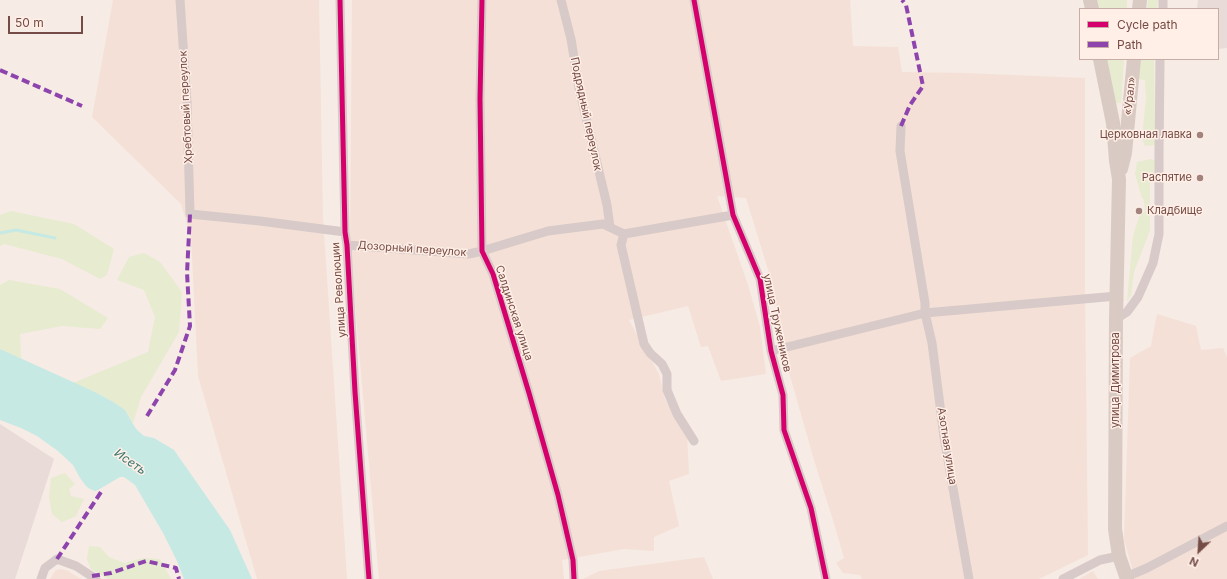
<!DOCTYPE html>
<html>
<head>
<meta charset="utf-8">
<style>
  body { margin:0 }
  #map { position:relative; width:1227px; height:579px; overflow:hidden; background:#f6ebe5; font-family:Inter,sans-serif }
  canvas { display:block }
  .legend { position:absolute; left:1079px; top:8px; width:140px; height:52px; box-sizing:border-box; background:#ffefe6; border:1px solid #c8ada6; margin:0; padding:5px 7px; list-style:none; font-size:12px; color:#754b45 }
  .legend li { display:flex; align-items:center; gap:8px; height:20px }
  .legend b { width:20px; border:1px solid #c8ada6 }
  .north { position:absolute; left:1179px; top:531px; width:40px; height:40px; -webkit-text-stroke:3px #ffefe6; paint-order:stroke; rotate:205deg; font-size:11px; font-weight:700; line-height:16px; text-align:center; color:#754b45 }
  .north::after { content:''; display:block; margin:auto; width:14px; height:18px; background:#754b45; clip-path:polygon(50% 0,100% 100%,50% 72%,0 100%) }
  .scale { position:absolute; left:8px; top:16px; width:75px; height:18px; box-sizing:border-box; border:2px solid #754b45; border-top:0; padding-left:5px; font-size:12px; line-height:14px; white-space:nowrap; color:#754b45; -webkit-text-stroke:3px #ffefe6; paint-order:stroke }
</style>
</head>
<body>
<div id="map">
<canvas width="1227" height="579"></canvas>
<ul class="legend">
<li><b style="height:5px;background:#d6006c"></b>Cycle path</li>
<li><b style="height:5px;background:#8e44ad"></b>Path</li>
</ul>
<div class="north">N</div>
<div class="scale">50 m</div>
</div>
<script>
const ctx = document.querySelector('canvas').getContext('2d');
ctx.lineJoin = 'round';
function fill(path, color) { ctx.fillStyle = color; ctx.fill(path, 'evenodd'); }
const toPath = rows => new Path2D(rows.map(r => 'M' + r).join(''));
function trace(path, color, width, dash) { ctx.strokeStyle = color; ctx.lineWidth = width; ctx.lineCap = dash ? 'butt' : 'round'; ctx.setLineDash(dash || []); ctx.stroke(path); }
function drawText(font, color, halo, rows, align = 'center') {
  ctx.font = font + ' Inter,sans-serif'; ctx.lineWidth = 3; ctx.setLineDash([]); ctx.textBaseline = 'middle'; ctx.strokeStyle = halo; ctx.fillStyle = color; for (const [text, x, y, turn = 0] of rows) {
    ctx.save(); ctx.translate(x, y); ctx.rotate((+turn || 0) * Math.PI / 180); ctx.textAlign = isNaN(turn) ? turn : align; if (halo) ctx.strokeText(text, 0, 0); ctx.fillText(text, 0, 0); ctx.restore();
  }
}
fill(toPath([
  [113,0,319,0,323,218,347,579,257,579,198,376,191,237,181,204,92,117],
  [352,0,850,0,853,46,898,47,902,72,963,73,1085,78,1085,291,1088,555,1039,579,862,579,860,575,843,573,836,563,844,558,833,520,814,460,779,337,774,289,746,198,717,196,748,285,760,327,766,374,721,381,708,346,701,347,688,306,629,320,659,374,665,399,687,435,689,474,669,481,679,526,654,537,654,551,624,549,562,560,564,579,379,579,350,247],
  [1157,314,1196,326,1201,350,1223,348,1227,357,1227,579,1135,579,1124,539,1130,358,1151,346],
  [704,557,713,579,583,579,599,571],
  [61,569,68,571,81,579,50,579,56,570],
  [1093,571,1098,579,1079,579]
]), '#f4e0d6');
fill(toPath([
  [1198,0,1227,0,1227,48,1218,49,1218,9,1197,9],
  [0,424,54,459,15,579,0,579]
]), '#e9dbd7');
fill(toPath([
  [1095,0,1127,0,1127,9,1096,9],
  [1148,0,1158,0,1157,9,1147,9],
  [1106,59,1124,59,1121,103,1115,103],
  [1141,59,1154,59,1155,145,1145,146,1142,139,1146,98,1145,80,1138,79],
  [1151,159,1157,162,1150,184,1150,230,1134,272,1131,296,1127,301,1133,236,1140,214,1145,212,1144,200,1142,198,1135,174,1137,162],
  [11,211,74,224,114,249,107,275,100,279,62,259,4,244,0,246,0,215],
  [144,253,160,262,182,292,179,332,141,397,133,423,125,410,115,403,95,392,73,383,148,352,155,317,144,290,117,280,129,257],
  [9,280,60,289,108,318,100,329,62,326,20,334,21,359,0,349,0,285],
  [65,473,75,484,69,489,71,496,84,499,76,516,62,522,52,514,49,497,51,478],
  [89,546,100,547,109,557,124,563,143,558,160,559,171,579,108,579,91,569,87,559]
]), '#e7ebcf');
fill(toPath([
  [0,349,95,392,115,403,125,410,136,429,144,436,154,438,174,450,230,530,252,579,184,579,177,561,163,533,135,485,124,477,120,477,98,490,95,491,90,489,86,486,80,478,73,465,58,451,37,436,21,428,0,420]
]), '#c6e9e4');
trace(toPath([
  [0,233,16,230,55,238]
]), '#c6e9e4', 3);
trace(toPath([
  [180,0,187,102,190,214,260,221,345,232],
  [340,0,345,232,347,245,355,392,369,579],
  [482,0,480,99,482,251,493,274,529,393,558,495,573,560,574,579],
  [561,0,571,39,579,88,607,205,610,227],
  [694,0,733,215,760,279,771,351,783,395,784,430,811,508,826,579],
  [1163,9,1163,0],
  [901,126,900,151,925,303,925,313,932,343,944,437,969,579],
  [624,234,621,245,644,344,650,353,662,364,667,374,667,390,677,414,694,441],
  [347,245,469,254,482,251,548,231,603,224,624,234,733,215],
  [1116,319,1127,312,1138,297,1153,263,1159,234,1159,153,1160,59],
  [771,351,925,313,1117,296],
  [1126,577,1147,568,1227,526],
  [41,579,45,568,57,559,76,566,96,579],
  [1063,579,1100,560,1119,556]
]), '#d7cac8', 9);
trace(toPath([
  [1090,0,1092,9],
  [1139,9,1140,0],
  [1100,59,1113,123,1116,161,1119,179,1116,319,1115,529,1119,556,1127,579],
  [1121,169,1125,153,1134,59]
]), '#dacac4', 14);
trace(toPath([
  [0,70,82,106],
  [901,126,910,105,923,86,906,5,902,0],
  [147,416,175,370,190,326,187,273,190,214],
  [57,559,101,492],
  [92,576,111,573,146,561,176,568,179,579]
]), '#8e44ad', 4, [8, 4]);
trace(toPath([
  [340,0,345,232,347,245,355,392,369,579],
  [482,0,480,99,482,251,493,274,529,393,558,495,573,560,574,579],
  [694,0,733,215,760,279,771,351,783,395,784,430,811,508,826,579]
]), '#d6006c', 5);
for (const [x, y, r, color] of [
  [1200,135,4,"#a2837d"],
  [1200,178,4,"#a2837d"],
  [1139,211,4,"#a2837d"]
]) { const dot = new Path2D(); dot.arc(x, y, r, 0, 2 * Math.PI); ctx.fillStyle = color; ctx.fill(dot); trace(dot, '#ffefe6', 1.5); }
drawText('11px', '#754b45', '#ffefe6', [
  ["«Урал»",1130,96,-84],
  ["Хребтовый переулок",186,107,-93],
  ["Подрядный переулок",586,114,78],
  ["Дозорный переулок",412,249,4],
  ["улица Революции",339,290,-94],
  ["Салдинская улица",514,313,72],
  ["улица Тружеников",777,323,78],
  ["улица Димитрова",1116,380,-90],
  ["Азотная улица",947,446,81]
]);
drawText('11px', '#754b45', '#ffefe6', [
  ["Церковная лавка",1192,135],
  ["Распятие",1192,178],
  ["Кладбище",1147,211,"left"]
], 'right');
drawText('italic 12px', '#367470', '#ffefe6', [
  ["Исеть",130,462,35]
]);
</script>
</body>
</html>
